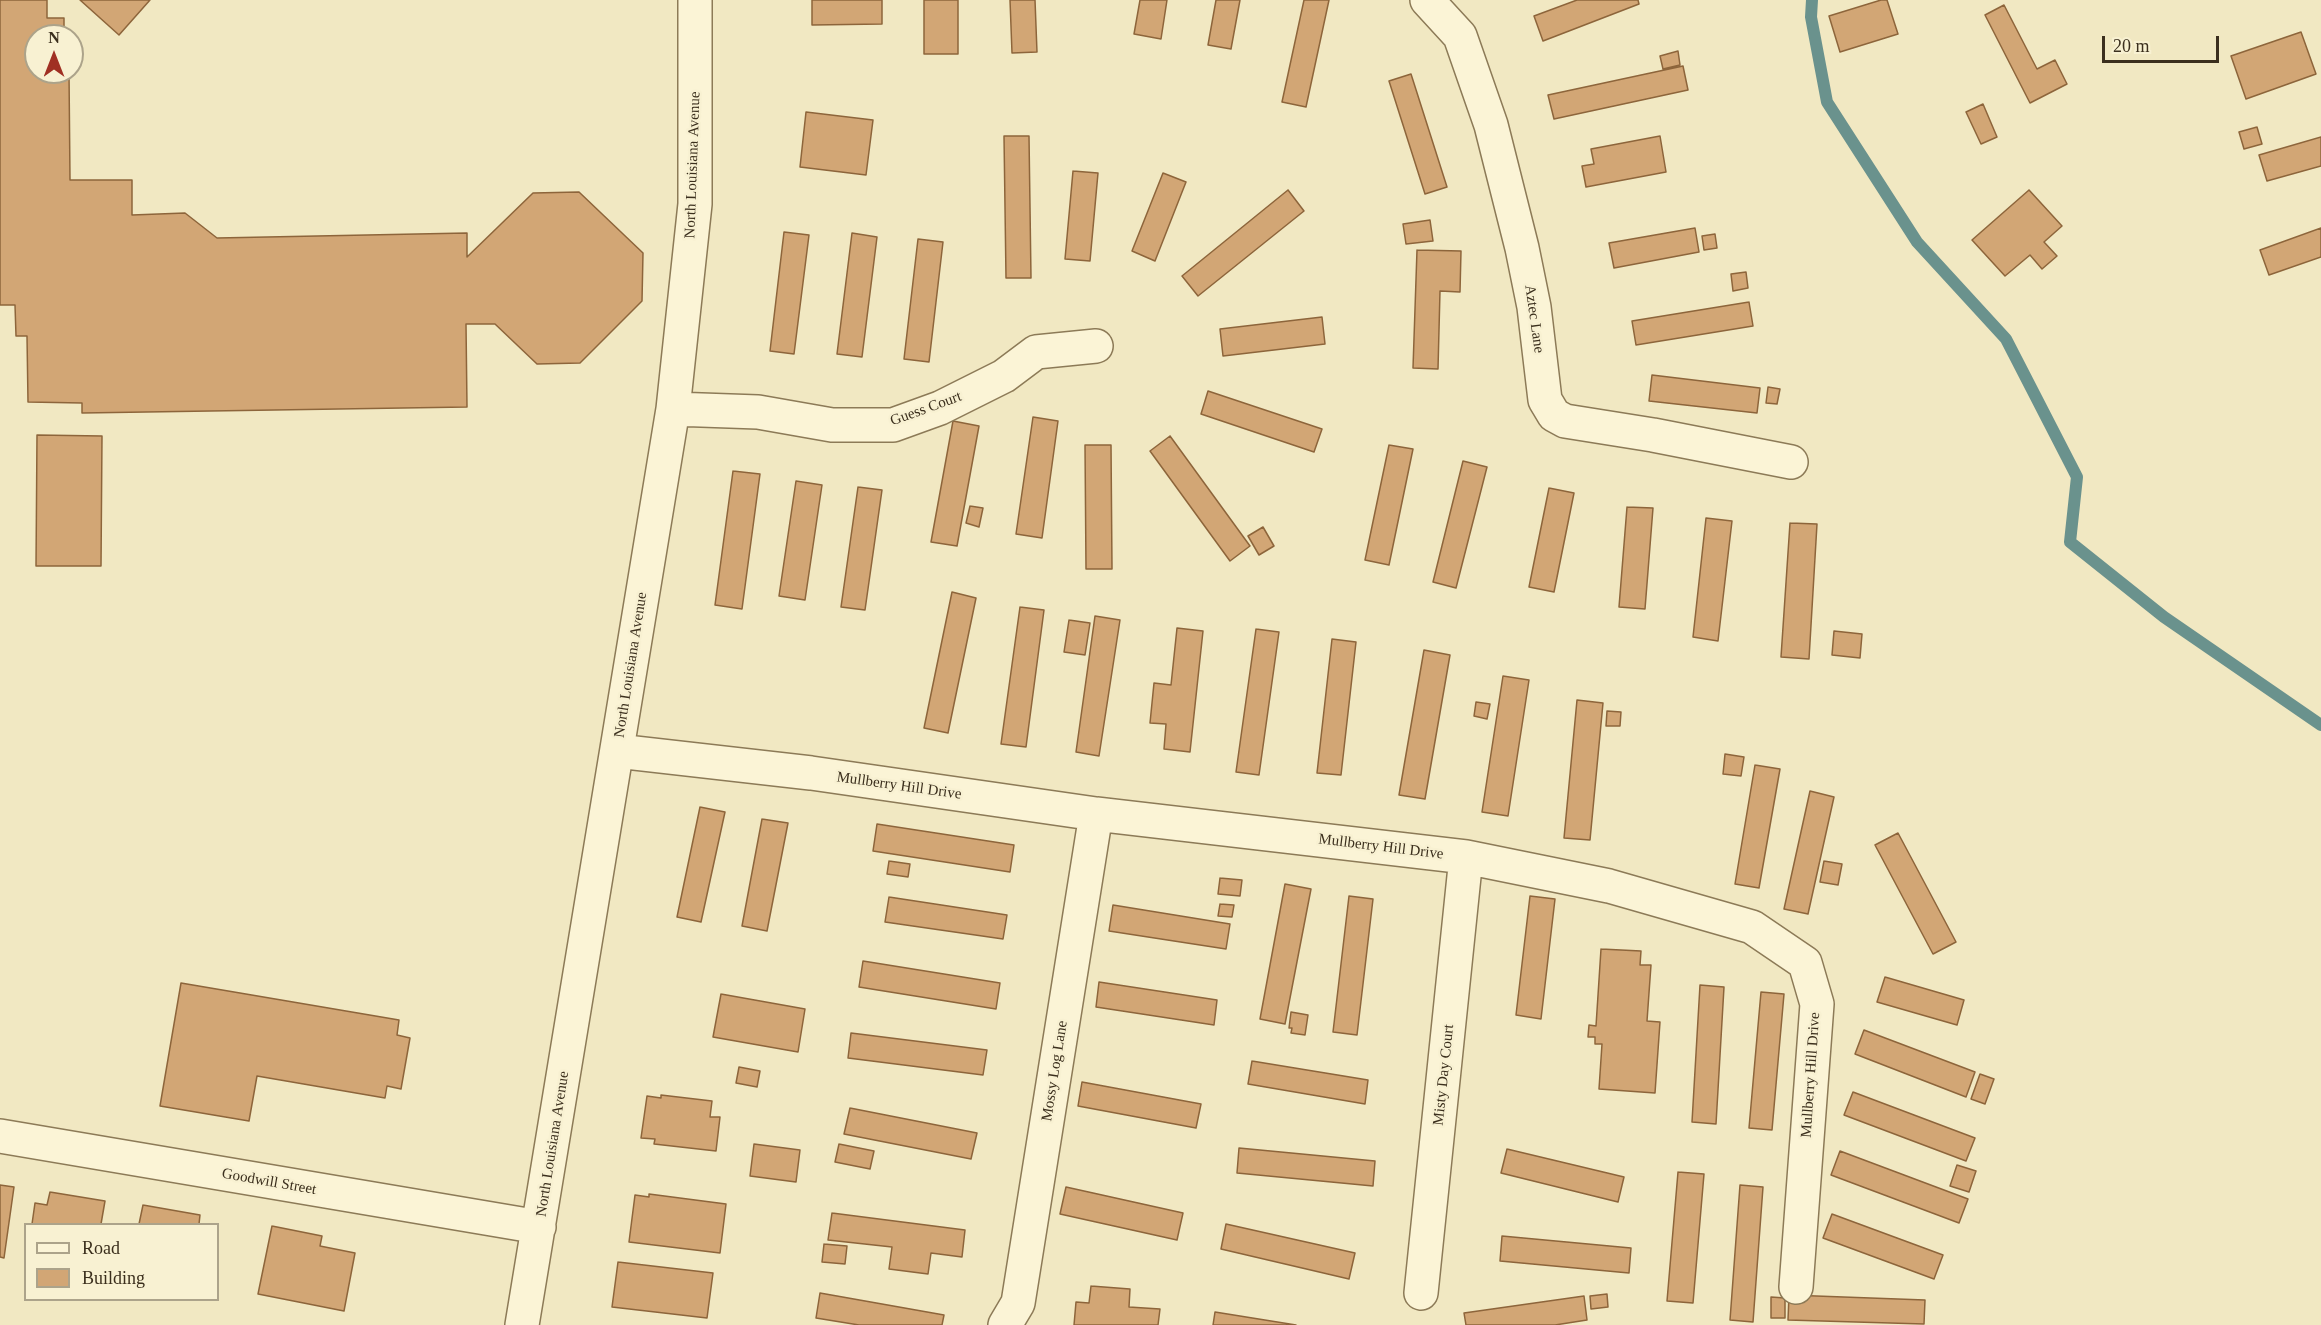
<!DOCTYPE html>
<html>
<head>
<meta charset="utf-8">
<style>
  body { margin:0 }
  #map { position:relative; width:2321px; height:1325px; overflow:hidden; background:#f1e8c2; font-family:Georgia,serif }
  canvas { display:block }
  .legend { position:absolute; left:24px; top:1223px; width:195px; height:78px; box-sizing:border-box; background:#f8f1d2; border:2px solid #aca38a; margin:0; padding:8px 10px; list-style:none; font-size:18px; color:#3b2f1d }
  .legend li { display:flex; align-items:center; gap:12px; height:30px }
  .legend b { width:30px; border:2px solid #aca38a }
  .north { position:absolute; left:24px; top:24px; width:60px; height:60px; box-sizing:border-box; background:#f8f1d2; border:2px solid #aca38a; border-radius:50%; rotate:0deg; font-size:16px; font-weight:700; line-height:24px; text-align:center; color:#3b2f1d }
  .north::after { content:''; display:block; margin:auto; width:21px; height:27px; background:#a03023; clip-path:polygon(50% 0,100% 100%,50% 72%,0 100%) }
  .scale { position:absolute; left:2102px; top:36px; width:117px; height:27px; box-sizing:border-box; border:3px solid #3b2f1d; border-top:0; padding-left:8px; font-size:18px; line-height:21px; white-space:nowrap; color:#3b2f1d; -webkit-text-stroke:4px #f8f1d2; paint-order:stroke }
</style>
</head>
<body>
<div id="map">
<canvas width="2321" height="1325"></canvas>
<ul class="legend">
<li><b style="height:8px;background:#fbf4d6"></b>Road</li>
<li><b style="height:16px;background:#d2a675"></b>Building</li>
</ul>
<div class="north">N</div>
<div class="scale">20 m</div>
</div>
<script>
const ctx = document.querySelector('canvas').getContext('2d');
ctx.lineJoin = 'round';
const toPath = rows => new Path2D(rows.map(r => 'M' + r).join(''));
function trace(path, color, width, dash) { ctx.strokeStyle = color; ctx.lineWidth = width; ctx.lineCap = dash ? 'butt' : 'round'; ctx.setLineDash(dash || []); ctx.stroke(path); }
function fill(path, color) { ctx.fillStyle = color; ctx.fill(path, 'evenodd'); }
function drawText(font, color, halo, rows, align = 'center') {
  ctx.font = font + ' Georgia,serif'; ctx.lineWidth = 5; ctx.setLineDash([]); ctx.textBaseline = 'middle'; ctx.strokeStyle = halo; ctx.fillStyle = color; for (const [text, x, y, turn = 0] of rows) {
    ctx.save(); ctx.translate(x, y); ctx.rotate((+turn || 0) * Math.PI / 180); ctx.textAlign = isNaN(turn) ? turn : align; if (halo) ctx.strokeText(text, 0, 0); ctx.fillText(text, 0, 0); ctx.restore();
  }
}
trace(toPath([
  [1812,0,1811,17,1827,102,1917,242,2006,339,2077,477,2070,542,2164,617,2321,725]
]), '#6a928d', 12);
const building = toPath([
  [0,0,47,0,47,18,64,18,64,36,36,36,36,72,69,72,70,180,132,180,132,215,185,213,217,238,467,233,467,257,533,193,579,192,643,253,642,301,580,363,537,364,495,324,466,324,467,407,82,413,82,403,28,402,27,336,16,336,15,305,0,305,0,0],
  [80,0,150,0,119,35,80,0],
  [812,0,882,0,882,24,812,25,812,0],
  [924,0,958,0,958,54,924,54,924,0],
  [1010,0,1035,0,1037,52,1012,53,1010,0],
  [1140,0,1167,0,1161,39,1134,34,1140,0],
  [1216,0,1240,0,1231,49,1208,45,1216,0],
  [1304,0,1329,0,1306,107,1282,102,1304,0],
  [1577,0,1638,0,1639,4,1543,41,1534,16,1577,0],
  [1881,0,1887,0,1898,34,1840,52,1829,16,1881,0],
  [2004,5,2037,69,2055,60,2067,84,2030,103,1985,15,2004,5],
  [2301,32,2316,74,2246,99,2231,56,2301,32],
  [1678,51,1680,65,1663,69,1660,56,1678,51],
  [1683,66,1688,90,1554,119,1548,95,1683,66],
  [1411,74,1447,187,1425,194,1389,81,1411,74],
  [1983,104,1997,137,1981,144,1966,112,1983,104],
  [806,112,873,120,866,175,800,167,806,112],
  [2257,127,2262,144,2244,149,2239,132,2257,127],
  [1004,136,1029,136,1031,278,1006,278,1004,136],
  [1660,136,1666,172,1586,187,1582,166,1594,164,1591,149,1660,136],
  [2321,137,2321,166,2267,181,2259,155,2321,137],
  [1073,171,1098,173,1090,261,1065,259,1073,171],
  [1163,173,1186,182,1155,261,1132,251,1163,173],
  [1288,190,1304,211,1198,296,1182,276,1288,190],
  [2029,190,2062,226,2044,242,2057,256,2042,269,2030,255,2005,276,1972,240,2029,190],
  [1430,220,1433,241,1406,244,1403,224,1430,220],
  [1695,228,1699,252,1614,268,1609,243,1695,228],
  [2321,228,2321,257,2269,275,2260,250,2321,228],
  [784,232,809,235,794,354,770,351,784,232],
  [852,233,877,237,862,357,837,354,852,233],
  [1715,234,1717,248,1704,250,1702,236,1715,234],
  [918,239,943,242,929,362,904,359,918,239],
  [1417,250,1461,251,1460,292,1440,291,1438,369,1413,368,1417,250],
  [1746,272,1748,288,1733,291,1731,274,1746,272],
  [1749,302,1753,326,1636,345,1632,321,1749,302],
  [1322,317,1325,344,1223,356,1220,329,1322,317],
  [1652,375,1760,388,1757,413,1649,401,1652,375],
  [1768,387,1780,389,1777,404,1766,403,1768,387],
  [1208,391,1322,429,1314,452,1201,414,1208,391],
  [1033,417,1058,421,1042,538,1016,534,1033,417],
  [953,421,979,426,957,546,931,542,953,421],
  [37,435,102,436,101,566,36,566,37,435],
  [1170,436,1250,546,1230,561,1150,451,1170,436],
  [1085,445,1111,445,1112,569,1086,569,1085,445],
  [1389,445,1413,449,1389,565,1365,560,1389,445],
  [1463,461,1487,467,1456,588,1433,582,1463,461],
  [733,471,760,474,742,609,715,605,733,471],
  [796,481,822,485,805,600,779,596,796,481],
  [858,487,882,490,865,610,841,607,858,487],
  [1549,488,1574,493,1554,592,1529,587,1549,488],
  [970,506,983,508,979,527,966,523,970,506],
  [1627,507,1653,508,1645,609,1619,607,1627,507],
  [1706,518,1732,521,1718,641,1693,637,1706,518],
  [1790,523,1817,524,1809,659,1781,657,1790,523],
  [1263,527,1274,546,1259,555,1248,536,1263,527],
  [952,592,976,598,948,733,924,728,952,592],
  [1020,607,1044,610,1026,747,1001,744,1020,607],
  [1095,616,1120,620,1099,756,1076,752,1095,616],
  [1069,620,1090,623,1085,655,1064,652,1069,620],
  [1177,628,1203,631,1190,752,1164,749,1166,724,1150,723,1154,683,1171,685,1177,628],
  [1256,629,1279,632,1259,775,1236,772,1256,629],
  [1834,631,1862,634,1860,658,1832,655,1834,631],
  [1332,639,1356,642,1341,775,1317,773,1332,639],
  [1424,650,1450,655,1425,799,1399,795,1424,650],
  [1503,676,1529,680,1508,816,1482,812,1503,676],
  [1577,700,1603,703,1590,840,1564,838,1577,700],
  [1476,702,1490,704,1487,719,1474,716,1476,702],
  [1607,711,1621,712,1620,726,1606,726,1607,711],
  [1725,754,1744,757,1741,776,1723,774,1725,754],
  [1755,765,1780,769,1759,888,1735,884,1755,765],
  [1810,791,1834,797,1808,914,1784,909,1810,791],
  [700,807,725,812,701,922,677,917,700,807],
  [762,819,788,823,767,931,742,926,762,819],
  [877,824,1014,845,1010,872,873,851,877,824],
  [1898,833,1956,942,1933,954,1875,845,1898,833],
  [889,861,910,864,908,877,887,874,889,861],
  [1824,861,1842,864,1838,885,1820,882,1824,861],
  [1220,878,1242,880,1240,896,1218,894,1220,878],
  [1285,884,1311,889,1285,1024,1260,1019,1285,884],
  [1349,896,1373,899,1357,1035,1333,1032,1349,896],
  [1530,896,1555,899,1541,1019,1516,1015,1530,896],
  [889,897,1007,915,1003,939,885,922,889,897],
  [1220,904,1234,905,1232,917,1218,916,1220,904],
  [1113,905,1230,924,1226,949,1109,931,1113,905],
  [1601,949,1641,951,1640,965,1651,965,1647,1021,1660,1022,1655,1093,1599,1089,1602,1044,1595,1044,1595,1037,1588,1037,1589,1025,1596,1026,1601,949],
  [863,961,1000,983,996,1009,859,987,863,961],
  [1885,977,1964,1000,1957,1025,1877,1002,1885,977],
  [1099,982,1217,1000,1214,1025,1096,1007,1099,982],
  [181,983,399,1020,397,1035,410,1038,401,1089,387,1086,385,1098,257,1076,249,1121,160,1106,181,983],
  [1700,985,1724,987,1716,1124,1692,1122,1700,985],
  [1761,992,1784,994,1772,1130,1749,1128,1761,992],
  [721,994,805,1009,798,1052,713,1037,721,994],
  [1291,1012,1308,1015,1305,1035,1291,1033,1292,1028,1289,1028,1291,1012],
  [1864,1030,1975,1072,1966,1097,1855,1054,1864,1030],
  [851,1033,987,1050,983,1075,848,1058,851,1033],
  [1252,1061,1368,1080,1365,1104,1248,1084,1252,1061],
  [739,1067,760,1071,757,1087,736,1083,739,1067],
  [1980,1074,1994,1079,1985,1104,1971,1099,1980,1074],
  [1082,1082,1201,1104,1196,1128,1078,1106,1082,1082],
  [1853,1092,1975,1138,1966,1161,1844,1115,1853,1092],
  [661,1095,712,1101,710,1117,720,1117,716,1151,654,1144,655,1139,641,1138,647,1096,661,1098,661,1095],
  [850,1108,977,1133,971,1159,844,1134,850,1108],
  [754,1144,800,1150,796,1182,750,1176,754,1144],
  [839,1144,874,1151,870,1169,835,1162,839,1144],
  [1239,1148,1375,1161,1373,1186,1237,1173,1239,1148],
  [1507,1149,1624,1177,1618,1202,1501,1173,1507,1149],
  [1840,1151,1968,1199,1959,1223,1831,1175,1840,1151],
  [1957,1165,1976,1171,1969,1192,1950,1186,1957,1165],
  [1678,1172,1704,1174,1693,1303,1667,1301,1678,1172],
  [0,1185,14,1187,4,1258,0,1257,0,1185],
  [1740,1185,1763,1187,1753,1322,1730,1320,1740,1185],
  [1066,1187,1183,1213,1177,1240,1060,1214,1066,1187],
  [50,1192,105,1201,101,1224,32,1224,35,1203,47,1205,50,1192],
  [649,1194,726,1204,720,1253,629,1242,635,1195,649,1197,649,1194],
  [143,1205,200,1215,199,1224,139,1224,143,1205],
  [832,1213,965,1230,962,1257,931,1253,928,1274,889,1269,892,1247,828,1240,832,1213],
  [1832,1214,1943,1255,1934,1279,1823,1238,1832,1214],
  [1226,1224,1355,1253,1349,1279,1221,1249,1226,1224],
  [272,1226,322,1236,320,1246,355,1253,344,1311,258,1294,272,1226],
  [1502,1236,1631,1248,1629,1273,1500,1261,1502,1236],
  [824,1244,847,1246,845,1264,822,1262,824,1244],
  [618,1262,713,1273,707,1318,612,1307,618,1262],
  [1091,1286,1130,1289,1129,1307,1160,1309,1158,1325,1074,1325,1076,1302,1089,1303,1091,1286],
  [820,1293,944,1315,942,1325,859,1325,816,1318,820,1293],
  [1607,1294,1608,1307,1591,1309,1590,1296,1607,1294],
  [1789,1295,1925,1300,1924,1324,1788,1320,1789,1295],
  [1584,1296,1587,1320,1555,1325,1466,1325,1464,1313,1584,1296],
  [1771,1297,1785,1298,1785,1318,1771,1318,1771,1297],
  [1215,1312,1296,1325,1213,1325,1215,1312]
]);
fill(building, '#d2a675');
trace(building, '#8d653b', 1.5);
const minor = toPath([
  [1427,0,1460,36,1491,125,1522,248,1534,307,1545,400,1554,415,1565,421,1653,435,1791,462],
  [673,409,758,412,832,425,893,425,940,408,1004,376,1036,352,1096,346],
  [617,751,811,773,1096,814,1466,857,1609,886,1752,927,1805,963,1817,1004,1796,1287],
  [0,1136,539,1227],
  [1421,1293,1466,857],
  [522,1325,673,409,695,204,695,0],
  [1005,1325,1018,1303,1096,814]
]);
trace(minor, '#8c7a57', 36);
trace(minor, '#fbf4d6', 33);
drawText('15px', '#3b2f1d', '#f8f1d2', [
  ["North Louisiana Avenue",693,165,-88],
  ["Aztec Lane",1534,319,82],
  ["Guess Court",926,409,-20],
  ["North Louisiana Avenue",631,665,-81],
  ["Mullberry Hill Drive",899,786,8],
  ["Mullberry Hill Drive",1381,847,7],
  ["Mossy Log Lane",1055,1071,-81],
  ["Misty Day Court",1444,1075,-84],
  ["Mullberry Hill Drive",1811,1075,-86],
  ["North Louisiana Avenue",553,1144,-81],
  ["Goodwill Street",269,1182,10]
]);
</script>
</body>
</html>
